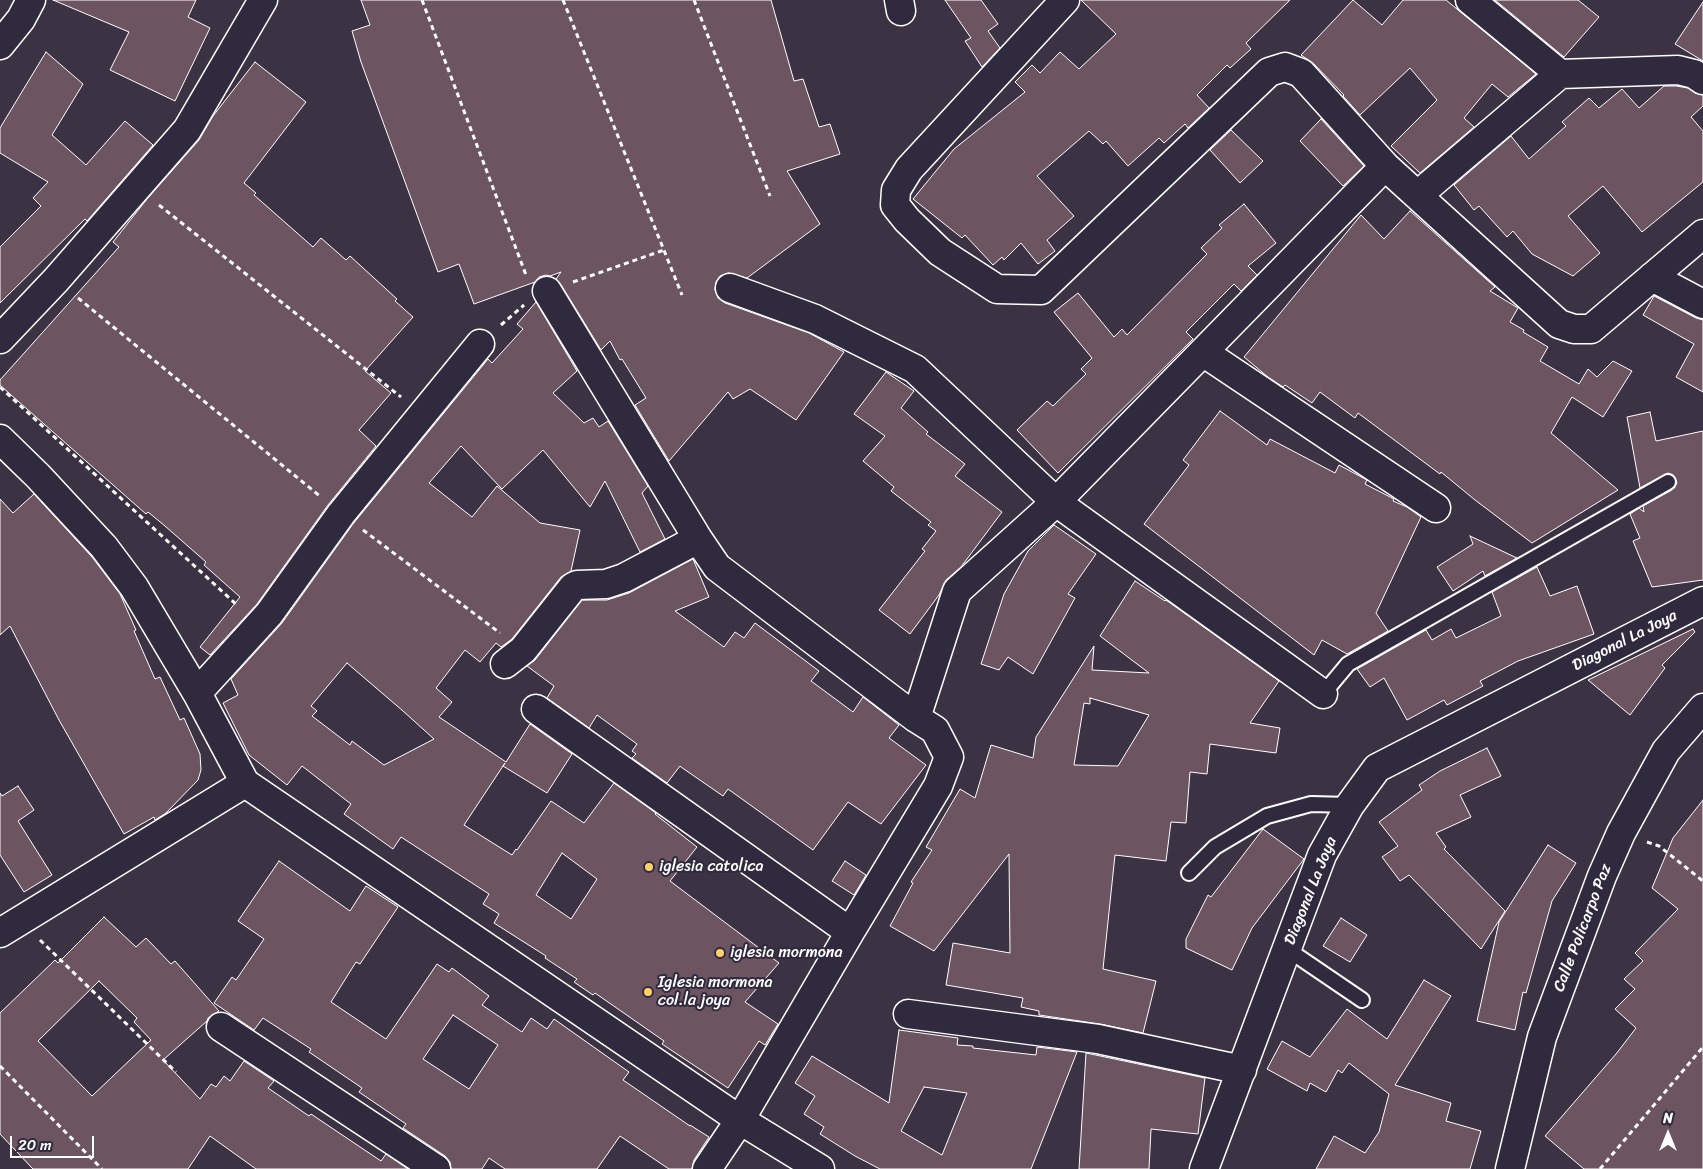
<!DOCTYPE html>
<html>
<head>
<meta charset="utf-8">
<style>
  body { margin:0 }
  #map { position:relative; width:1703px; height:1169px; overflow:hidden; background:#3b3244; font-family:Sriracha,sans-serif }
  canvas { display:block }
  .north { position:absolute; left:1643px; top:1109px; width:50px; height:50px; -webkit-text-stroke:4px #2f2a3d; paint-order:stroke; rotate:0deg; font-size:14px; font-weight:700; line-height:20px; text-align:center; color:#fff }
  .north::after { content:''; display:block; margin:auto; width:18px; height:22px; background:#fff; clip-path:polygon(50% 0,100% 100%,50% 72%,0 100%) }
  .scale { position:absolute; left:10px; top:1136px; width:84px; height:22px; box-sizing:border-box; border:2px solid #fff; border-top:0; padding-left:6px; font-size:15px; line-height:18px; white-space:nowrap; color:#fff; -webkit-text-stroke:4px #2f2a3d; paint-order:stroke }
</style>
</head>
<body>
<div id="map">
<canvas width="1703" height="1169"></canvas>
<div class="north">N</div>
<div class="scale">20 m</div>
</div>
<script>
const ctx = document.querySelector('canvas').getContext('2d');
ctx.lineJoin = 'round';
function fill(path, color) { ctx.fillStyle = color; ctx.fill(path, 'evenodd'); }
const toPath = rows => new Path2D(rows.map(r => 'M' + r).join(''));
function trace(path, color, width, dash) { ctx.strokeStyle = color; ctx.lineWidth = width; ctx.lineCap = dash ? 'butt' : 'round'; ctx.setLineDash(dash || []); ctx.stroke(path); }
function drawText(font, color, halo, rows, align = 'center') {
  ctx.font = font + ' Sriracha,sans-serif'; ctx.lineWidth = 4; ctx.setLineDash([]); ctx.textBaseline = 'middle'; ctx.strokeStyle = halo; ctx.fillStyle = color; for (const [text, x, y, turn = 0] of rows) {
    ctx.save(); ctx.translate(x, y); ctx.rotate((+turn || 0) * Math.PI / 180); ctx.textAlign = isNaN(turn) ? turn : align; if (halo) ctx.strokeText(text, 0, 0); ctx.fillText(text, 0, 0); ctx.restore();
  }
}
const building = toPath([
  [53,0,196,0,188,17,210,28,175,101,110,70,129,32,53,0],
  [361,0,771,0,794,81,803,79,819,127,830,124,840,154,787,171,820,224,747,278,728,273,720,276,716,282,715,290,718,298,725,303,809,333,844,352,796,420,750,389,733,399,728,392,669,461,635,405,646,398,622,359,620,360,610,341,601,350,560,283,556,279,561,272,550,276,546,275,539,277,535,282,474,304,459,264,438,272,361,62,352,31,370,25,361,0],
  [945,0,981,0,998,24,988,31,1000,48,982,67,965,41,971,38,945,0],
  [1081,0,1290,0,1246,43,1251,49,1230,68,1227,65,1197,95,1209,108,1188,128,1185,124,1164,143,1159,138,1128,166,1106,141,1103,144,1089,131,1037,176,1074,216,1047,240,1055,251,1038,264,1021,243,1004,260,1002,257,993,265,965,235,962,238,913,199,954,149,1025,92,1015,82,1032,65,1040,73,1060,52,1079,69,1116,34,1081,0],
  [1353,0,1382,25,1403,0,1446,0,1536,74,1508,97,1492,84,1464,118,1474,127,1420,173,1391,146,1437,100,1410,68,1360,115,1343,96,1344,95,1313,63,1301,55,1353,0],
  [1495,0,1578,0,1599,17,1564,57,1495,0],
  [1703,2,1703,61,1675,44,1703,2],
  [46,52,83,84,52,135,86,165,125,121,153,145,87,221,85,219,0,303,0,247,41,206,33,198,48,182,0,153,0,128,46,52],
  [255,62,306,102,244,183,256,193,254,195,313,247,321,238,346,260,350,256,397,299,395,301,413,317,365,371,391,393,359,430,376,446,328,505,257,604,210,655,200,647,240,597,204,565,206,562,165,526,148,512,146,514,10,394,0,385,0,380,119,247,113,242,147,199,199,140,213,116,255,62],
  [1664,86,1676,86,1688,88,1695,93,1703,95,1703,106,1691,117,1703,131,1703,182,1642,232,1603,186,1568,216,1600,253,1573,276,1532,254,1513,231,1507,237,1479,206,1474,210,1454,185,1511,136,1529,159,1566,126,1562,122,1589,98,1599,108,1622,89,1639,108,1664,86],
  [1321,119,1364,166,1343,186,1300,141,1321,119],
  [1231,130,1263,161,1240,183,1210,150,1231,130],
  [1244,204,1276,243,1248,266,1257,275,1241,291,1234,284,1186,332,1193,339,1058,473,1017,430,1047,401,1053,406,1086,374,1081,369,1092,358,1054,312,1078,293,1114,337,1122,329,1127,335,1207,254,1201,248,1222,228,1219,225,1244,204],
  [1410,211,1495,287,1490,291,1518,308,1510,322,1524,330,1523,332,1548,347,1540,361,1579,384,1588,369,1597,377,1613,361,1632,371,1603,417,1572,397,1551,433,1618,490,1532,543,1475,500,1441,472,1440,474,1358,413,1355,418,1320,392,1312,403,1285,385,1283,387,1268,377,1244,357,1361,215,1384,239,1410,211],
  [1654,296,1696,318,1703,320,1703,392,1676,377,1694,344,1643,315,1654,296],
  [536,302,577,371,553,393,584,423,593,418,599,427,608,421,648,486,642,493,665,539,640,552,605,481,590,507,543,450,502,489,461,446,429,483,472,517,497,486,540,523,580,530,571,571,561,577,512,639,501,647,496,643,480,662,465,650,436,688,452,702,439,717,506,762,530,724,572,754,547,793,503,766,505,763,464,825,512,855,516,849,517,850,551,801,584,823,614,783,656,813,655,814,697,847,670,881,779,963,745,1002,778,1024,765,1045,759,1041,728,1088,662,1044,664,1041,595,993,593,995,574,982,577,979,545,958,546,956,494,923,499,914,483,904,489,894,401,837,393,849,344,814,351,804,302,766,287,785,249,755,223,703,238,695,231,679,282,623,353,524,488,359,492,363,523,329,517,324,536,302],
  [347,663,403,711,434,739,384,765,352,741,350,745,312,716,317,711,311,706,347,663],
  [562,853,597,879,571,919,536,895,562,853],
  [886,372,914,391,901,408,928,432,926,434,965,464,955,476,1002,512,961,567,946,580,939,595,910,634,879,610,925,551,922,549,936,531,928,525,931,522,891,491,894,487,863,461,885,436,854,414,886,372],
  [1220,411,1267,445,1270,439,1335,473,1339,465,1367,480,1365,484,1394,499,1393,501,1407,507,1421,517,1376,613,1388,631,1347,654,1322,640,1314,655,1144,524,1189,465,1183,460,1220,411],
  [1650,412,1656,441,1703,431,1703,580,1652,587,1633,541,1640,538,1630,514,1639,508,1644,512,1643,506,1672,490,1677,483,1673,475,1668,473,1640,488,1627,417,1650,412],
  [34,494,92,557,120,594,136,630,134,631,155,679,160,677,180,720,184,718,200,754,201,770,198,780,166,813,155,820,154,817,124,834,59,720,10,626,0,635,0,499,13,513,34,494],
  [1054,525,1096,554,1068,594,1075,598,1033,674,1008,657,999,670,981,664,1004,594,1028,551,1054,525],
  [1470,536,1517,558,1485,576,1483,571,1453,591,1437,567,1473,544,1470,536],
  [693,559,709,597,675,611,724,647,735,632,744,638,755,623,819,671,811,681,853,712,863,697,899,725,889,738,926,765,881,824,848,802,813,850,728,789,723,796,681,767,680,766,667,783,632,758,636,754,632,751,637,744,597,715,589,728,547,698,554,686,527,666,535,660,582,600,607,600,629,593,693,559],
  [1537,567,1550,596,1577,586,1594,634,1518,661,1480,681,1483,686,1447,705,1444,700,1407,720,1384,678,1370,687,1357,669,1426,630,1432,640,1451,629,1456,638,1501,616,1492,592,1537,567],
  [1135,581,1165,601,1166,600,1279,681,1250,723,1280,728,1276,753,1210,744,1207,774,1190,772,1186,823,1171,822,1166,861,1115,855,1103,969,1156,981,1143,1033,1100,1024,1039,1015,1039,1011,1021,1007,1023,998,946,985,953,943,1010,953,1009,854,934,951,890,926,913,883,911,882,932,850,926,847,960,789,975,798,991,745,1033,758,1036,737,1094,646,1092,670,1149,673,1100,636,1135,581],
  [1090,698,1149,715,1118,766,1074,765,1084,703,1090,704,1090,698],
  [1693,629,1695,632,1662,665,1665,668,1630,715,1588,680,1693,629],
  [1487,748,1501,776,1460,795,1471,817,1436,833,1446,847,1444,849,1505,911,1481,949,1409,875,1400,881,1382,857,1398,846,1379,822,1422,790,1419,785,1440,771,1487,748],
  [18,786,34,810,18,821,52,875,24,892,0,855,0,793,2,796,18,786],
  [1703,800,1703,1169,1584,1169,1545,1136,1616,1054,1636,1028,1615,1009,1635,989,1624,979,1643,961,1635,953,1678,909,1652,888,1673,838,1703,800],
  [1263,829,1304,859,1252,928,1232,970,1186,948,1186,939,1208,895,1211,897,1263,829],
  [1548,845,1576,863,1552,901,1526,993,1523,992,1515,1030,1477,1021,1499,922,1548,845],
  [279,861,350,911,366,886,398,907,360,964,356,962,331,1002,386,1039,437,964,449,972,452,968,489,996,482,1005,522,1032,531,1018,547,1029,554,1019,629,1072,623,1080,690,1126,690,1125,709,1137,694,1160,692,1169,669,1169,620,1136,597,1169,505,1169,489,1158,482,1169,451,1169,450,1162,445,1156,403,1128,406,1124,359,1092,362,1088,309,1052,311,1049,263,1018,254,1030,214,1003,232,977,236,980,264,939,238,921,279,861],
  [453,1015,498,1045,469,1089,423,1059,453,1015],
  [845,861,866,875,854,895,832,881,845,861],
  [104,917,136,947,146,938,171,964,175,961,219,1011,208,1018,207,1021,163,1060,200,1099,211,1084,216,1087,224,1076,230,1081,244,1061,274,1081,268,1088,309,1116,311,1114,381,1161,386,1154,408,1169,256,1169,210,1136,188,1169,33,1169,0,1134,0,1013,55,960,58,963,104,917],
  [99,981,137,1018,134,1022,151,1040,92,1096,38,1041,99,981],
  [1341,918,1367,935,1350,962,1323,946,1341,918],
  [1424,980,1451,996,1395,1085,1451,1103,1446,1121,1481,1131,1470,1169,1316,1169,1334,1136,1365,1153,1379,1132,1389,1094,1349,1063,1342,1073,1338,1070,1326,1092,1310,1083,1307,1091,1267,1069,1282,1041,1310,1057,1347,1009,1387,1039,1424,980],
  [899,1030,958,1038,957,1045,973,1046,973,1048,1036,1055,1037,1047,1077,1052,1031,1169,880,1169,855,1156,820,1134,824,1127,804,1114,815,1096,795,1083,812,1056,889,1103,899,1030],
  [924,1087,967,1093,942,1155,901,1131,924,1087],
  [1086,1053,1205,1078,1198,1134,1151,1129,1149,1169,1079,1169,1086,1053]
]);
fill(building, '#6c5460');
trace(building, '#fff', 1);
const lane = toPath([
  [1323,694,1348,664,1668,482],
  [1189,873,1215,847,1267,816,1311,804,1350,805],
  [1287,949,1362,1000]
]);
const street = toPath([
  [899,0,901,11],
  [1065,0,909,169,896,190,895,205,907,220,940,252,997,289,1041,290,1269,72,1285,67,1301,73,1385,166,1559,324,1574,329,1591,329,1703,234],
  [1470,0,1560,74],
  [0,45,21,19,31,0],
  [1418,195,1560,74,1678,70,1694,74,1703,80],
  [1652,277,1703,304],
  [730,288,815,319,915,369,1056,502,1323,694],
  [547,291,698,539,717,567,916,718,935,730,949,757,938,786,850,932,740,1120,707,1169],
  [0,339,56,280,187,130,263,0],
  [1203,352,1436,508],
  [0,439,38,476,104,547,134,587,197,693,245,783,740,1120,820,1169],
  [505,664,523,650,573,587,577,585,606,584,624,578,698,539],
  [197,693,269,614,341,514,480,344],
  [536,709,850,932],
  [916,718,957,591,1056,502,1385,166],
  [0,933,245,783],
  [908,1014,1098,1039,1242,1070],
  [221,1027,436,1169],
  [1204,1169,1322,855,1350,805,1377,768,1703,601]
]);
const secondary = toPath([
  [1510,1169,1542,1037,1602,876,1621,833,1666,751,1703,708]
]);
trace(lane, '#fff', 18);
trace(street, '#fff', 31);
trace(secondary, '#fff', 31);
trace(toPath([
  [422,0,526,275],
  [563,0,682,295],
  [694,0,770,196],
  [159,205,401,397],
  [573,282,664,250],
  [78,298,321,497],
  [501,325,524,305],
  [0,387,238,606],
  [363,530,500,633],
  [1647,842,1659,846,1703,881],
  [40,940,176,1072],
  [0,1066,102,1169],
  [1600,1169,1703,1047]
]), '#fff', 3, [5, 4]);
trace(lane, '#2f2a3d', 14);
trace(street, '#2f2a3d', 28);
trace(secondary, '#2f2a3d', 28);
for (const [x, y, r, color] of [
  [649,867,5,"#ffd166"],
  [720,953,5,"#ffd166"],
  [648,992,5,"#ffd166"]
]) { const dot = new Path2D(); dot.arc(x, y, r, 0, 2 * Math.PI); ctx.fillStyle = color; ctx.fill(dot); trace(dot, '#2f2a3d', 2); }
drawText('16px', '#fff', '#2f2a3d', [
  ["Diagonal La Joya",1625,641,-27],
  ["Diagonal La Joya",1311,891,-68],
  ["Calle Policarpo Paz",1583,928,-69]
]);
drawText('16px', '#fff', '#2f2a3d', [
  ["iglesia catolica",659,867],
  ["iglesia mormona",730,953],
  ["Iglesia mormona",658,983],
  ["col.la joya",658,1001]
], 'left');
</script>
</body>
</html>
